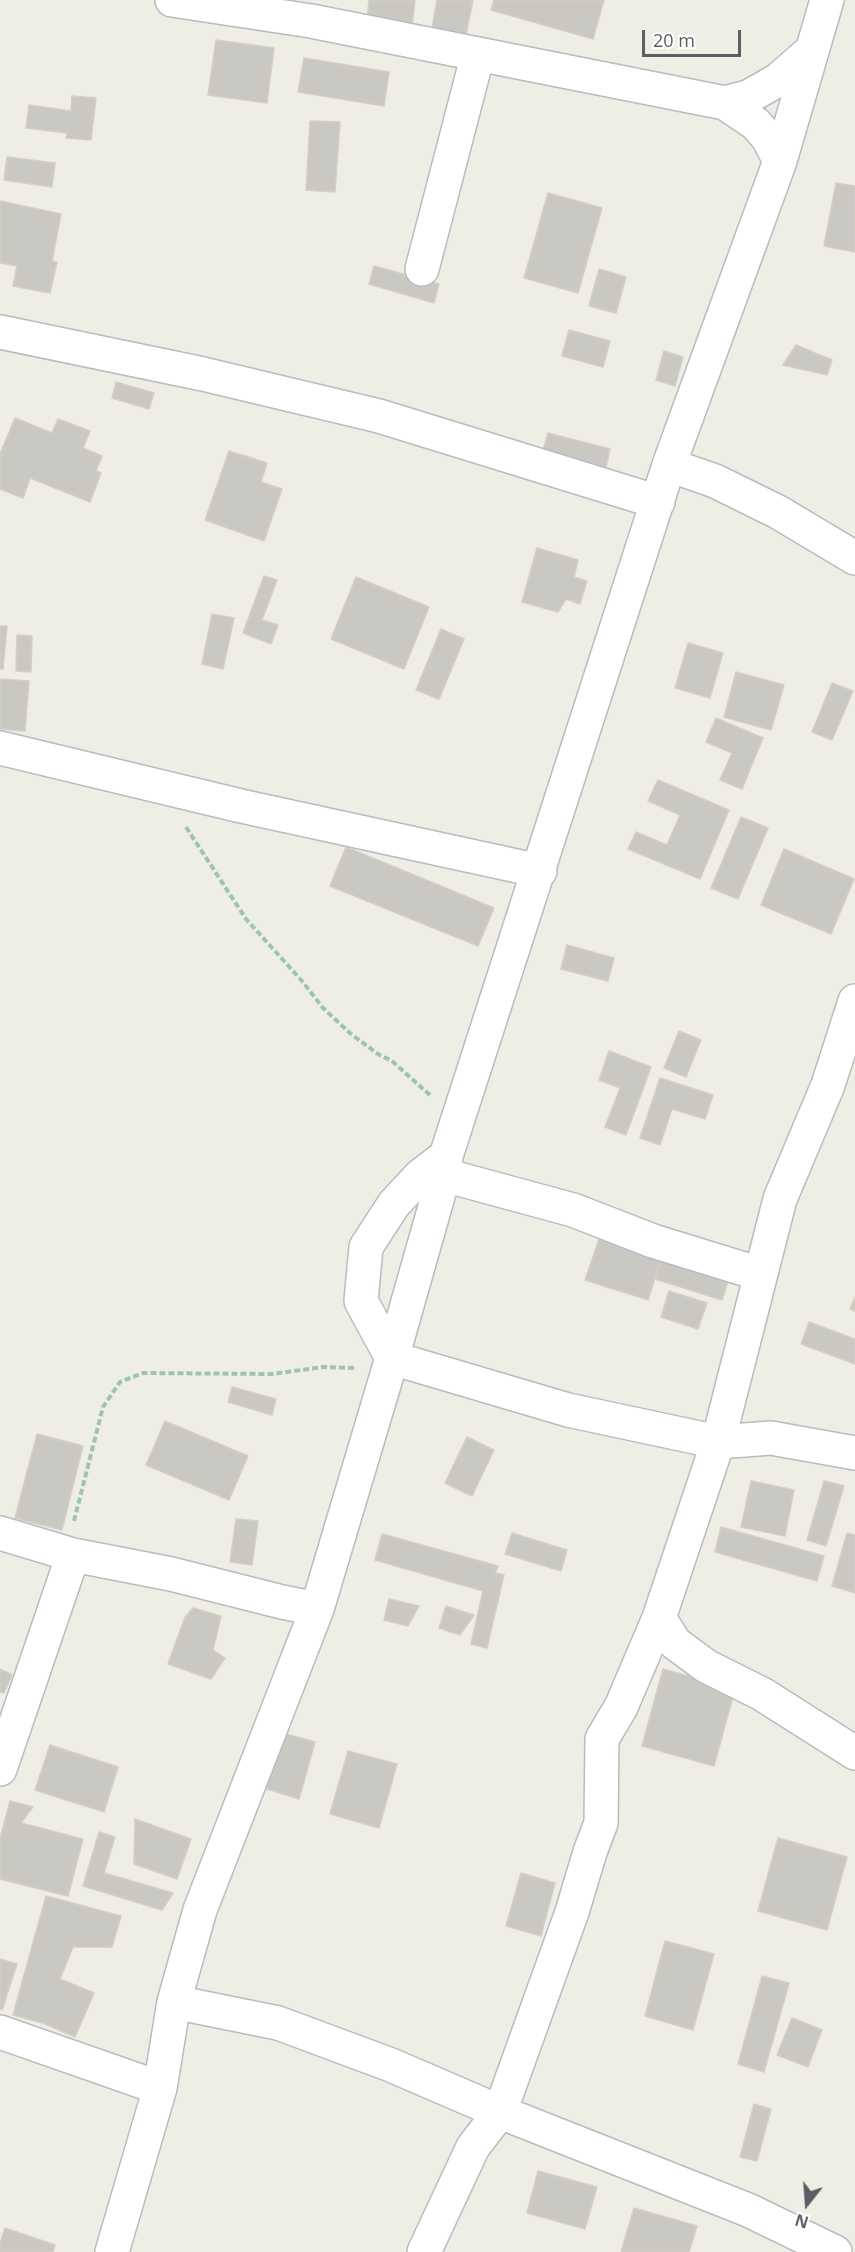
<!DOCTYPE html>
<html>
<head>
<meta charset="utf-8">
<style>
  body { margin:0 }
  #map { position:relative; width:855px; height:2252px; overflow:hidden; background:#eeeee4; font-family:"Open Sans",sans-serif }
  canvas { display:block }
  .north { position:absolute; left:777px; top:2174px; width:60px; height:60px; -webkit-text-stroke:4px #fff; paint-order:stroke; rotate:197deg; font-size:16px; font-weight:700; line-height:24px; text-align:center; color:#5c5e64 }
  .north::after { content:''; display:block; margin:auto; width:21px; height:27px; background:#5c5e64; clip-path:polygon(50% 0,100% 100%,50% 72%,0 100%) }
  .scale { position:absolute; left:642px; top:30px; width:99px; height:27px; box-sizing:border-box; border:3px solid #5c5e64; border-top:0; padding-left:8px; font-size:18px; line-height:21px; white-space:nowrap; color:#5c5e64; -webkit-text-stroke:4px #fff; paint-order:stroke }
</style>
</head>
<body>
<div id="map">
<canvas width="855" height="2252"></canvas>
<div class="north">N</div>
<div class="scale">20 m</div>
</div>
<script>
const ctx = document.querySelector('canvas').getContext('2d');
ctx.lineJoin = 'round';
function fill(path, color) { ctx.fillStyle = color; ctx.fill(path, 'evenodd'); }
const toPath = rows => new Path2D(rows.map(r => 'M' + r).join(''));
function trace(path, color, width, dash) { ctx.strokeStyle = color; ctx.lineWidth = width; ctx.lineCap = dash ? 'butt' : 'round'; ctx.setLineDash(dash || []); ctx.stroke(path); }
const building = toPath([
  [369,0,415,0,412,27,367,22,369,0],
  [437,0,473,0,466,35,432,28,437,0],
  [494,0,604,0,593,39,491,10,494,0],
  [216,40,274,48,267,103,208,95,216,40],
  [304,58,389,72,384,106,298,92,304,58],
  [72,96,96,98,91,140,66,138,67,133,26,128,29,105,71,111,72,96],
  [310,121,340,122,335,192,306,190,310,121],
  [7,157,55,163,52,187,4,180,7,157],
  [836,183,855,186,855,252,824,246,836,183],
  [548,193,602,208,578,293,524,278,548,193],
  [0,201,61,214,52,261,57,262,50,293,13,286,17,266,0,263,0,201],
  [374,266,439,284,434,303,369,284,374,266],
  [599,269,626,277,616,313,589,306,599,269],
  [569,330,610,341,603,367,562,356,569,330],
  [796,345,832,360,827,375,783,365,796,345],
  [664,351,683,357,675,386,656,380,664,351],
  [116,382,154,393,149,409,112,398,116,382],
  [15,418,52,433,58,419,90,431,83,448,102,456,96,471,101,473,90,502,30,478,23,498,0,489,0,454,15,418],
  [548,433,610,449,606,467,543,451,548,433],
  [229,451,267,463,261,482,282,489,264,541,205,520,229,451],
  [537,548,578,560,574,577,587,581,580,604,566,599,558,612,522,602,537,548],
  [264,576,277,580,262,620,278,625,271,644,243,633,264,576],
  [356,577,429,607,404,669,331,639,356,577],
  [212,614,234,618,223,669,202,664,212,614],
  [0,626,7,626,3,669,0,669,0,626],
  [441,629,464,639,439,699,416,690,441,629],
  [17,635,32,636,31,672,16,671,17,635],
  [688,643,723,653,710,698,675,688,688,643],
  [736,672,784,685,771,730,724,717,736,672],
  [0,679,29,681,25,731,0,729,0,679],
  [832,683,853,691,832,740,812,732,832,683],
  [716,718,763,738,742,789,720,780,732,753,706,742,716,718],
  [658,780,729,810,700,879,628,849,636,832,667,845,680,815,648,801,658,780],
  [741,817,768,828,738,899,711,888,741,817],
  [346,847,494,908,478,946,330,886,346,847],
  [784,849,854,879,831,934,761,905,784,849],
  [567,945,614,958,608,981,561,969,567,945],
  [679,1031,701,1040,686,1077,664,1068,679,1031],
  [609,1051,651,1067,626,1135,605,1127,620,1088,599,1080,609,1051],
  [660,1078,713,1095,705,1119,672,1109,660,1145,640,1138,660,1078],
  [599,1239,661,1259,648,1300,585,1280,599,1239],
  [661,1259,728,1281,722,1300,655,1279,661,1259],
  [669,1291,707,1303,698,1329,661,1317,669,1291],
  [855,1297,855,1311,850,1309,855,1297],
  [809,1322,855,1339,855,1364,801,1344,809,1322],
  [232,1387,276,1399,272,1415,228,1402,232,1387],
  [165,1421,248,1456,229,1500,146,1465,165,1421],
  [37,1434,83,1446,62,1530,15,1518,37,1434],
  [467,1437,494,1450,472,1496,445,1483,467,1437],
  [751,1481,794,1490,785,1536,741,1527,751,1481],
  [824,1481,844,1486,826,1546,807,1540,824,1481],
  [236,1519,258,1521,252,1565,230,1562,236,1519],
  [721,1527,824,1556,817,1581,715,1552,721,1527],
  [512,1533,567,1550,561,1571,505,1554,512,1533],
  [847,1533,855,1535,855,1593,832,1586,847,1533],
  [382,1534,498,1566,495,1573,504,1575,487,1648,471,1644,483,1591,375,1560,382,1534],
  [389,1599,419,1606,408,1626,384,1620,389,1599],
  [446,1606,474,1615,460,1635,439,1628,446,1606],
  [193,1608,221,1616,213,1650,225,1658,211,1679,168,1664,185,1617,193,1608],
  [0,1669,12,1675,4,1693,0,1692,0,1669],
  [663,1669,735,1689,714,1766,642,1746,663,1669],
  [282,1733,315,1742,299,1799,267,1789,282,1733],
  [50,1745,118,1767,104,1812,35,1790,50,1745],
  [348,1751,397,1764,379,1828,330,1814,348,1751],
  [10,1801,33,1807,21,1823,83,1839,68,1896,0,1879,0,1839,10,1801],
  [135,1819,191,1839,177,1879,134,1864,135,1819],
  [99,1832,115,1837,104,1873,173,1893,162,1910,83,1886,99,1832],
  [778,1838,847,1857,827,1930,758,1911,778,1838],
  [521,1873,555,1883,541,1936,506,1926,521,1873],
  [46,1896,121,1916,112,1947,73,1947,60,1979,94,1993,75,2037,43,2023,13,2015,46,1896],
  [665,1941,714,1954,693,2030,645,2016,665,1941],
  [0,1959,17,1964,2,2010,0,2009,0,1959],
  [762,1976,789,1983,764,2072,738,2064,762,1976],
  [792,2018,822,2030,808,2067,777,2055,792,2018],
  [754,2104,771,2109,757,2161,740,2157,754,2104],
  [538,2171,597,2187,585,2229,527,2213,538,2171],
  [634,2208,697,2226,689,2252,621,2252,634,2208],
  [5,2228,55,2245,53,2252,0,2252,0,2243,5,2228]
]);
fill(building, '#cac8c2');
trace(building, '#d2d0c3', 1.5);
const minor = toPath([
  [172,0,311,21,725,103,748,97,778,80,811,51],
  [725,103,756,124,768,138,780,161],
  [422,269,478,54],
  [0,332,203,374,379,416,658,502],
  [669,465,715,481,778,512,855,558],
  [0,748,241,806,540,871],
  [446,1156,444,1175,392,1358,568,1410,718,1442,771,1438,855,1453],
  [444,1175,573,1210,653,1241,760,1274],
  [0,1533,73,1555,171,1574,282,1602,317,1609],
  [659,1618,675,1643,706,1666,762,1694,855,1753],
  [0,1769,73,1555],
  [174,2002,278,2023,391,2065,500,2112,748,2210,835,2252],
  [0,2032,160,2088],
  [112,2252,160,2088,174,2002,200,1910,317,1609,392,1358,361,1301,366,1247,394,1204,420,1176,446,1156,669,465,780,161,827,0],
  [424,2252,473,2147,500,2112,572,1912,590,1852,601,1823,602,1739,621,1707,659,1618,718,1442,780,1199,828,1085,855,1001]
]);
trace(minor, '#b9bbc0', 36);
trace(toPath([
  [186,827,246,919,302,981,323,1008,351,1034,378,1054,392,1061,431,1096],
  [74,1521,103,1407,120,1382,143,1373,272,1374,323,1367,356,1368]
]), '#9cc4af', 4, [6, 3]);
trace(minor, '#fff', 33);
</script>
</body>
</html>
